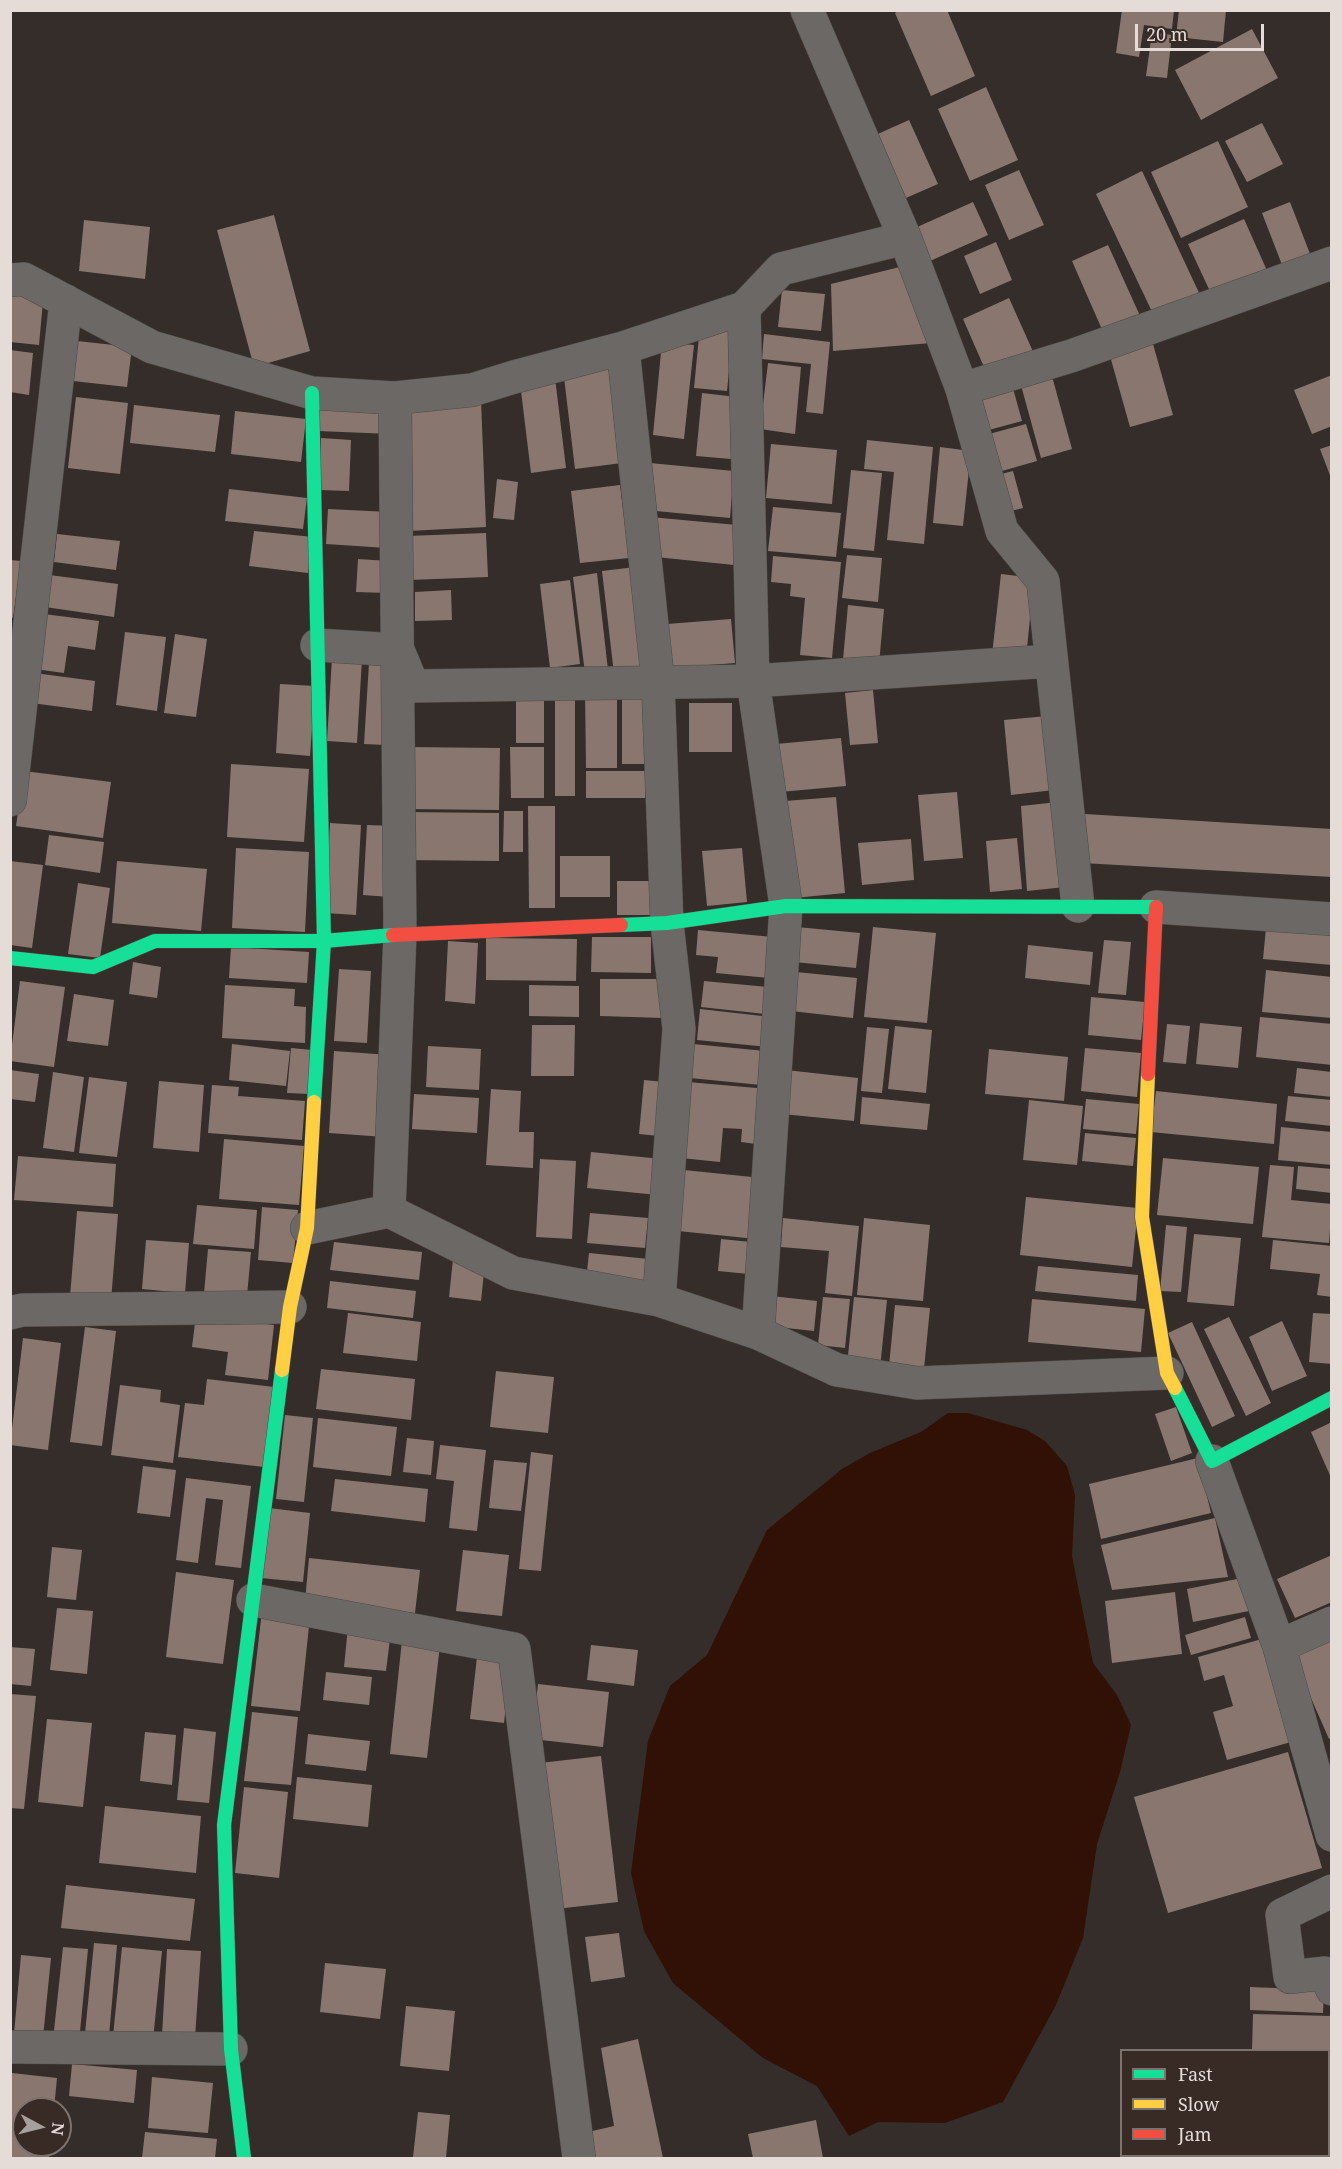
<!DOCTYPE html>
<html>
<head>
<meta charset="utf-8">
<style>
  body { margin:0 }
  #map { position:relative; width:1342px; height:2169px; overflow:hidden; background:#342d2a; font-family:"Noto Serif",serif }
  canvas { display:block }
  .frame { position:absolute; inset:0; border:12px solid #e5dcd8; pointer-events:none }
  .legend { position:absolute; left:1120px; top:2049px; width:210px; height:108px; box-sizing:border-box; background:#382b26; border:2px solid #7d726d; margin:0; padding:8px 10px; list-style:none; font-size:18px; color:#e5dcd8 }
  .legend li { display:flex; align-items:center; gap:12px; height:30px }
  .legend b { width:30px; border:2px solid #7d726d }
  .north { position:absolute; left:12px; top:2097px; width:60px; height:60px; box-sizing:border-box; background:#382b26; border:2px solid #7d726d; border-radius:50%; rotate:97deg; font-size:16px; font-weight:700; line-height:24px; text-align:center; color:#e5dcd8 }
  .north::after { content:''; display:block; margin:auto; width:21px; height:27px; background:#a79f9b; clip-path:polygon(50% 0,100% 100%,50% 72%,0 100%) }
  .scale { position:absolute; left:1135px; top:24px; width:129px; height:27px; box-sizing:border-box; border:3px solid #e5dcd8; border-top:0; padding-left:8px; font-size:18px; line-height:21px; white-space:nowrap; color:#e5dcd8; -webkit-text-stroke:4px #382b26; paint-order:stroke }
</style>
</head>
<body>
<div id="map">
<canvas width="1342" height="2169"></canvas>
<div class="frame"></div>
<ul class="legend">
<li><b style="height:8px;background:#16e098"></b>Fast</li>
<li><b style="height:8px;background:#ffcf43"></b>Slow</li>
<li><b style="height:8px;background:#f24e42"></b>Jam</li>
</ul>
<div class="north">N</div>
<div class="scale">20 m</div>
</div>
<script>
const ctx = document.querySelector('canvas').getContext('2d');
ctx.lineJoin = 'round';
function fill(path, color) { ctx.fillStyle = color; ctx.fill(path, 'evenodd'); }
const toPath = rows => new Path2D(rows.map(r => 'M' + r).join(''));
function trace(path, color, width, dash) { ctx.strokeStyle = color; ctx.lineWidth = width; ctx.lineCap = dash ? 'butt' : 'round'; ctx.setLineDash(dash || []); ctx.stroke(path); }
fill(toPath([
  [948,1413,968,1413,1027,1430,1045,1441,1067,1466,1075,1495,1072,1556,1093,1663,1117,1695,1131,1725,1120,1772,1097,1844,1083,1938,1056,2005,1003,2102,945,2123,878,2122,849,2136,817,2086,763,2058,673,1983,644,1931,631,1873,648,1741,670,1686,707,1655,767,1530,842,1469,870,1453,921,1432]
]), '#311005');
fill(toPath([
  [899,10,947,10,975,76,931,96,895,13],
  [1122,10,1174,10,1172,29,1144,25,1139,57,1116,53],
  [1179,10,1226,10,1223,42,1176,37],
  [1252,29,1278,78,1201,120,1175,70],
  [1152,32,1172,35,1167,78,1146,76],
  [986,87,1018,160,970,181,938,109],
  [909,120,938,184,899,201,871,137],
  [1262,123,1283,164,1247,182,1225,141],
  [1218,141,1248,207,1181,238,1151,172],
  [1019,170,1044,225,1009,240,985,185],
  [1142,171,1201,297,1155,318,1096,194],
  [973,202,988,235,930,261,915,228],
  [1290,202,1312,259,1284,270,1262,213],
  [274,215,310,351,254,367,217,230],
  [1244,219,1269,275,1214,300,1188,244],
  [84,220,150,227,145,279,79,271],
  [996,242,1012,280,980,294,964,256],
  [1108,245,1141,318,1104,334,1072,261],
  [912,264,944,342,833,351,831,284],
  [10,286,44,290,39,345,10,342],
  [782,290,825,294,821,331,778,327],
  [1009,298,1035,356,988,376,963,319],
  [700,326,733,330,727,391,694,388],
  [764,334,830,342,823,414,806,412,811,364,762,359],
  [68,340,132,347,127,387,64,380],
  [662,342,694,345,684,439,653,435],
  [1153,344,1173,415,1130,427,1110,356],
  [10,350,33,353,29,395,10,392],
  [768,363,801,367,795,434,760,429],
  [609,364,622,463,575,469,563,369],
  [1050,369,1072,449,1041,458,1019,378],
  [1332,375,1332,426,1312,434,1294,390],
  [555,378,566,468,531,473,520,383],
  [1011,381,1022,421,978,433,967,394],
  [702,393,737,397,731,459,696,456],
  [76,397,128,403,120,474,68,468],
  [481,400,486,527,408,531,403,403],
  [320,402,392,406,391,434,318,431],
  [134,405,220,415,215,452,130,443],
  [235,411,306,419,301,462,231,454],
  [1026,424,1037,461,988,475,978,437],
  [321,438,351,440,349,491,319,490],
  [867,440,933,447,924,544,887,540,894,472,864,469],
  [771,444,837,450,832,504,766,498],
  [1332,445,1332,478,1331,478,1320,449],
  [940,447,971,451,963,526,933,523],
  [650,463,734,471,730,518,645,510],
  [851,470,882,473,874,551,843,548],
  [1013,471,1023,508,999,514,989,477],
  [497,479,518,482,514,520,493,518],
  [620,485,629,558,580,563,571,491],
  [229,489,307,498,303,529,225,521],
  [773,507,841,513,836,557,768,551],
  [328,509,389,512,387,548,326,544],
  [650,517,737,525,734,565,646,556],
  [254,531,313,537,308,573,249,566],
  [486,533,488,577,409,580,407,536],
  [57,534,120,541,116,570,54,562],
  [847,555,882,558,878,602,842,598],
  [773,556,841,562,832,658,800,655,805,598,790,596,791,584,771,582],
  [358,559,389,561,387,593,356,592],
  [10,560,21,561,13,618,10,617],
  [635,567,649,671,614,674,602,571],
  [597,573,608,670,585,673,573,577],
  [42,574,118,584,114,617,38,606],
  [1001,574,1034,578,1026,658,992,655],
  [570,580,580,664,550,668,540,584],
  [451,590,452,620,415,621,415,592],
  [848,605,884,609,879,664,843,660],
  [28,612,99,621,95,650,68,646,64,673,20,667],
  [731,619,735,663,670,668,667,624],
  [125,632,166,637,157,711,116,705],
  [175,634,207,639,196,717,164,713],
  [332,658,362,659,357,743,327,741],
  [369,663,391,665,386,745,364,744],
  [27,672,95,681,92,711,24,702],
  [280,684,315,686,310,756,276,753],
  [585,689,617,689,617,768,586,768],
  [873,690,878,743,850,745,845,693],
  [622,692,649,692,649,764,622,764],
  [555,694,575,694,575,796,555,796],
  [516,696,544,696,544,743,516,743],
  [689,703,732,703,732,752,689,752],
  [1047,716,1054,790,1011,795,1004,720],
  [841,738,846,786,780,792,776,744],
  [405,747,500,748,499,810,404,809],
  [510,747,544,747,544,798,511,798],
  [231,764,309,769,304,842,227,837],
  [24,771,111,782,103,838,16,826],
  [586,771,645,771,645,798,586,798],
  [957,792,963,858,924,861,918,795],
  [836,797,845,893,794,898,785,801],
  [1058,802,1065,887,1027,891,1021,806],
  [528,806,555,806,555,908,529,908],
  [504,811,523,811,523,852,503,852],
  [405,812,499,813,499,861,404,860],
  [1085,814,1332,829,1332,877,1082,863],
  [330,823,361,825,356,915,325,913],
  [367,825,395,826,390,897,363,895],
  [49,835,104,842,100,873,45,865],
  [1017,838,1022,889,990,892,986,841],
  [911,839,914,880,862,885,858,843],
  [236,848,309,852,305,932,232,928],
  [742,848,747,902,707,906,702,851],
  [560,856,610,856,610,897,560,897],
  [10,861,43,865,32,948,10,945],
  [117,861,207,869,201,931,112,923],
  [617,881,659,881,658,915,617,915],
  [78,883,110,888,100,958,68,954],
  [797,927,860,933,856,968,794,962],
  [873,927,936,933,927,1023,864,1017],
  [1266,928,1332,934,1332,965,1263,959],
  [698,930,773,937,769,978,716,973,718,957,696,955],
  [592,937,651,937,651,973,591,972],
  [486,938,577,939,576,981,486,980],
  [1104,940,1131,942,1126,995,1098,993],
  [448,941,478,943,475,1004,445,1001],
  [1028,945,1093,952,1090,985,1025,978],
  [231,947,309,952,307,983,229,978],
  [133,962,161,967,157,998,129,994],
  [339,969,371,971,367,1043,334,1041],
  [1266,970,1332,977,1332,1018,1262,1012],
  [796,972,857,978,853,1018,791,1011],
  [600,979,663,979,663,1018,600,1016],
  [20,981,65,987,54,1067,10,1061],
  [704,981,768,987,765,1014,701,1007],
  [225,985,295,989,294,1006,306,1007,305,1043,222,1038],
  [529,985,579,986,579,1017,529,1016],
  [74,994,114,1000,108,1046,67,1041],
  [1091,997,1145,1002,1141,1040,1088,1035],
  [700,1009,771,1017,768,1047,697,1040],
  [1260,1017,1332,1024,1332,1065,1256,1057],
  [1200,1023,1242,1027,1238,1068,1196,1064],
  [1167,1024,1190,1026,1186,1064,1163,1062],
  [532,1025,575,1025,574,1076,531,1076],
  [895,1026,932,1030,926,1093,888,1089],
  [867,1027,889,1029,882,1093,861,1091],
  [683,1043,765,1051,761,1085,680,1077],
  [232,1044,290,1051,286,1086,229,1080],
  [428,1046,481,1049,479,1090,426,1087],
  [291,1048,312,1050,309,1094,287,1093],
  [1085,1048,1141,1053,1137,1097,1081,1091],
  [989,1049,1068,1057,1064,1101,985,1094],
  [334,1051,390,1055,385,1137,329,1133],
  [1297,1068,1332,1072,1332,1097,1294,1093],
  [10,1070,39,1074,35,1102,10,1099],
  [786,1070,858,1078,854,1121,782,1114],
  [53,1072,84,1077,74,1152,43,1148],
  [89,1077,127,1082,117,1157,79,1153],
  [644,1080,674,1083,669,1137,639,1134],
  [159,1081,204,1085,199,1152,153,1148],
  [688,1082,768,1089,763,1145,741,1142,742,1129,723,1128,720,1162,681,1158],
  [212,1085,239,1087,238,1096,305,1101,302,1140,208,1133],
  [491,1089,521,1091,519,1132,534,1132,533,1168,486,1165],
  [1156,1091,1277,1104,1274,1144,1151,1132],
  [414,1094,479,1098,477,1133,412,1129],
  [1288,1096,1332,1100,1332,1126,1285,1121],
  [862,1097,930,1104,927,1130,860,1124],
  [1086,1099,1139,1104,1136,1134,1083,1129],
  [1029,1100,1083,1106,1077,1165,1023,1160],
  [1281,1127,1332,1132,1332,1165,1278,1160],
  [1085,1133,1136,1138,1133,1166,1082,1161],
  [224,1139,304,1146,299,1205,219,1199],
  [591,1152,672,1160,668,1196,587,1188],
  [18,1156,116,1164,113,1207,14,1200],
  [1163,1158,1259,1167,1253,1224,1157,1215],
  [540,1159,576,1161,572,1239,536,1237],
  [1270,1165,1294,1167,1291,1200,1332,1204,1329,1243,1262,1237],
  [1298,1166,1332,1169,1332,1193,1296,1189],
  [684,1170,762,1178,756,1239,678,1231],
  [1026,1197,1138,1208,1132,1267,1020,1255],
  [197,1205,257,1210,254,1249,193,1244],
  [262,1207,298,1210,293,1263,258,1260],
  [77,1211,118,1214,111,1301,70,1297],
  [590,1213,648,1218,645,1248,587,1243],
  [783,1218,859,1226,852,1296,825,1293,829,1251,781,1247],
  [864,1218,930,1225,923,1301,857,1295],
  [1166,1225,1187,1227,1181,1292,1160,1291],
  [1194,1234,1241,1238,1234,1306,1187,1302],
  [721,1239,761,1243,759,1275,718,1271],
  [146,1240,189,1243,185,1293,142,1289],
  [1273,1240,1332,1246,1332,1297,1317,1295,1320,1274,1270,1269],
  [334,1242,422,1252,419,1280,330,1270],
  [208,1249,251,1252,247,1296,204,1293],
  [589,1253,669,1261,666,1288,586,1280],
  [453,1259,485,1263,481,1301,449,1297],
  [1038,1266,1138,1275,1136,1301,1035,1291],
  [330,1281,416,1291,413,1318,327,1308],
  [771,1296,817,1301,814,1331,768,1326],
  [823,1297,850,1299,845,1348,818,1345],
  [854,1297,887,1300,880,1368,847,1365],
  [1032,1299,1145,1309,1141,1352,1028,1342],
  [895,1305,930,1308,923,1379,888,1376],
  [348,1313,421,1322,417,1361,343,1353],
  [1313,1313,1332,1314,1332,1364,1309,1362],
  [196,1315,274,1325,268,1380,225,1375,228,1352,192,1347],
  [1229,1317,1271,1403,1246,1416,1204,1329],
  [1282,1321,1307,1376,1272,1391,1249,1337],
  [1192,1322,1235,1416,1212,1427,1168,1333],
  [85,1327,116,1331,102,1446,70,1442],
  [23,1338,61,1343,48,1450,10,1445],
  [321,1369,415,1379,411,1420,316,1409],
  [496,1371,554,1377,548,1433,490,1427],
  [207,1379,274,1387,264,1467,178,1457,185,1403,204,1405],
  [120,1385,161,1390,160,1402,180,1405,173,1463,111,1455],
  [1176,1407,1192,1453,1171,1461,1155,1414],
  [285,1415,313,1418,304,1502,276,1499],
  [318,1418,397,1427,391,1476,313,1467],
  [1332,1422,1332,1480,1311,1432],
  [407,1438,434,1441,431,1475,403,1472],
  [440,1445,486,1450,477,1531,449,1528,454,1481,436,1479],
  [531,1452,553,1455,541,1571,519,1569],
  [1198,1458,1211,1513,1101,1539,1089,1484],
  [494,1460,527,1463,521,1511,489,1508],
  [143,1466,176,1470,170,1517,137,1513],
  [186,1478,251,1486,241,1568,215,1565,223,1500,206,1498,198,1563,176,1560],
  [335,1479,428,1489,425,1522,331,1511],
  [269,1508,310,1513,303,1582,261,1578],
  [1215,1518,1228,1577,1112,1590,1101,1545],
  [52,1547,82,1550,76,1600,47,1597],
  [463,1550,509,1555,502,1616,456,1611],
  [1332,1555,1332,1602,1295,1618,1277,1579],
  [309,1558,420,1570,415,1613,305,1601],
  [176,1572,234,1580,223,1664,166,1657],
  [1242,1578,1249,1611,1193,1622,1187,1589],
  [1175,1592,1182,1654,1112,1663,1105,1601],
  [57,1608,93,1611,87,1674,50,1670],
  [262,1611,310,1617,300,1711,251,1706],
  [1245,1617,1251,1638,1191,1655,1185,1635],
  [348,1627,391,1631,386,1671,344,1667],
  [1332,1637,1332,1737,1329,1739,1292,1655],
  [1262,1639,1291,1742,1227,1760,1213,1712,1233,1706,1224,1675,1204,1681,1198,1657],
  [402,1640,440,1645,427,1758,390,1754],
  [591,1645,638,1650,634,1686,587,1680],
  [10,1647,35,1649,31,1686,10,1684],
  [477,1657,511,1661,504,1723,470,1719],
  [326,1672,372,1677,369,1705,323,1700],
  [538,1684,609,1692,603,1747,532,1739],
  [10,1694,36,1696,24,1809,10,1808],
  [252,1712,298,1717,291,1785,244,1781],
  [47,1719,92,1723,83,1807,38,1802],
  [184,1728,216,1732,209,1803,177,1800],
  [145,1732,176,1735,172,1785,140,1781],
  [308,1734,370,1741,366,1771,305,1764],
  [1288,1752,1322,1868,1168,1913,1134,1797],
  [601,1756,618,1902,556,1909,540,1763],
  [297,1777,372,1785,368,1827,293,1819],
  [244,1787,288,1792,279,1878,235,1873],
  [105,1806,201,1816,196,1873,99,1863],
  [66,1885,195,1899,190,1941,61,1928],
  [619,1933,625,1977,591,1982,585,1937],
  [94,1943,117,1945,109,2036,85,2033],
  [63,1947,88,1949,79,2042,53,2040],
  [122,1947,162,1951,153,2040,113,2036],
  [167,1949,201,1951,195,2037,162,2035],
  [21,1955,51,1958,43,2037,14,2034],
  [325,1963,386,1969,380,2019,320,2012],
  [1250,1987,1324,1990,1323,2013,1250,2010],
  [406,2006,455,2011,449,2071,400,2066],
  [1253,2014,1332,2016,1332,2054,1328,2054,1328,2050,1252,2050],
  [638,2039,663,2158,592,2158,588,2132,614,2126,601,2048],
  [72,2064,137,2070,134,2103,69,2096],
  [12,2073,57,2078,54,2109,24,2109,24,2145,50,2145,49,2158,10,2158],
  [152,2077,213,2083,208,2133,148,2128],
  [1328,2082,1332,2082,1332,2158,1316,2158,1316,2156,1328,2156],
  [418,2112,450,2115,446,2158,413,2157],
  [816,2120,823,2158,753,2158,748,2134],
  [145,2132,217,2139,215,2158,142,2158],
  [1236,2156,1309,2156,1309,2158,1235,2158]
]), '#89776f');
const street = toPath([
  [807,10,905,238,962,389,1071,356,1332,263],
  [10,280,24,279,152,347,312,393,395,398,472,390,514,377,623,348,744,308],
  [623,348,658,682,667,923,679,1029,659,1300],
  [962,389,1002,531,1043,581,1078,906],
  [317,645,398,650,413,686,753,681,1051,661],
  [10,800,66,301],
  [1156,907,1332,919],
  [389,1211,400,934,395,398],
  [307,1228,389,1211,513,1273,659,1300,758,1333,837,1370,917,1383,1167,1373],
  [10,1313,22,1310,290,1307],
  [758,1333,786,906,753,681,744,308,781,269,905,238],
  [1212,1461,1279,1646,1332,1835],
  [253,1600,514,1649,579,2158],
  [1279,1646,1332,1623],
  [1332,1891,1282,1915,1290,1977,1325,1973,1332,1989],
  [10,2047,231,2049]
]);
const fast = toPath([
  [312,393,324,941,314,1102],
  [621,925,667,923,786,906,1156,907],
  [10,958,93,967,155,941,324,941,393,935],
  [1175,1388,1212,1461,1332,1398],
  [244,2158,231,2049,224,1825,282,1370]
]);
const slow = toPath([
  [1148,1074,1142,1217,1167,1373,1175,1388],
  [282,1370,290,1307,307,1228,314,1102]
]);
const jam = toPath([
  [393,935,621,925],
  [1148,1074,1156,907]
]);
trace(street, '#4f4a47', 34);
trace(fast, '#4f4a47', 15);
trace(slow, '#4f4a47', 15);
trace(jam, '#4f4a47', 15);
trace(street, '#6b6866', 33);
trace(fast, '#16e098', 14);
trace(slow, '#ffcf43', 14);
trace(jam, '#f24e42', 14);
</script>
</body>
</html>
